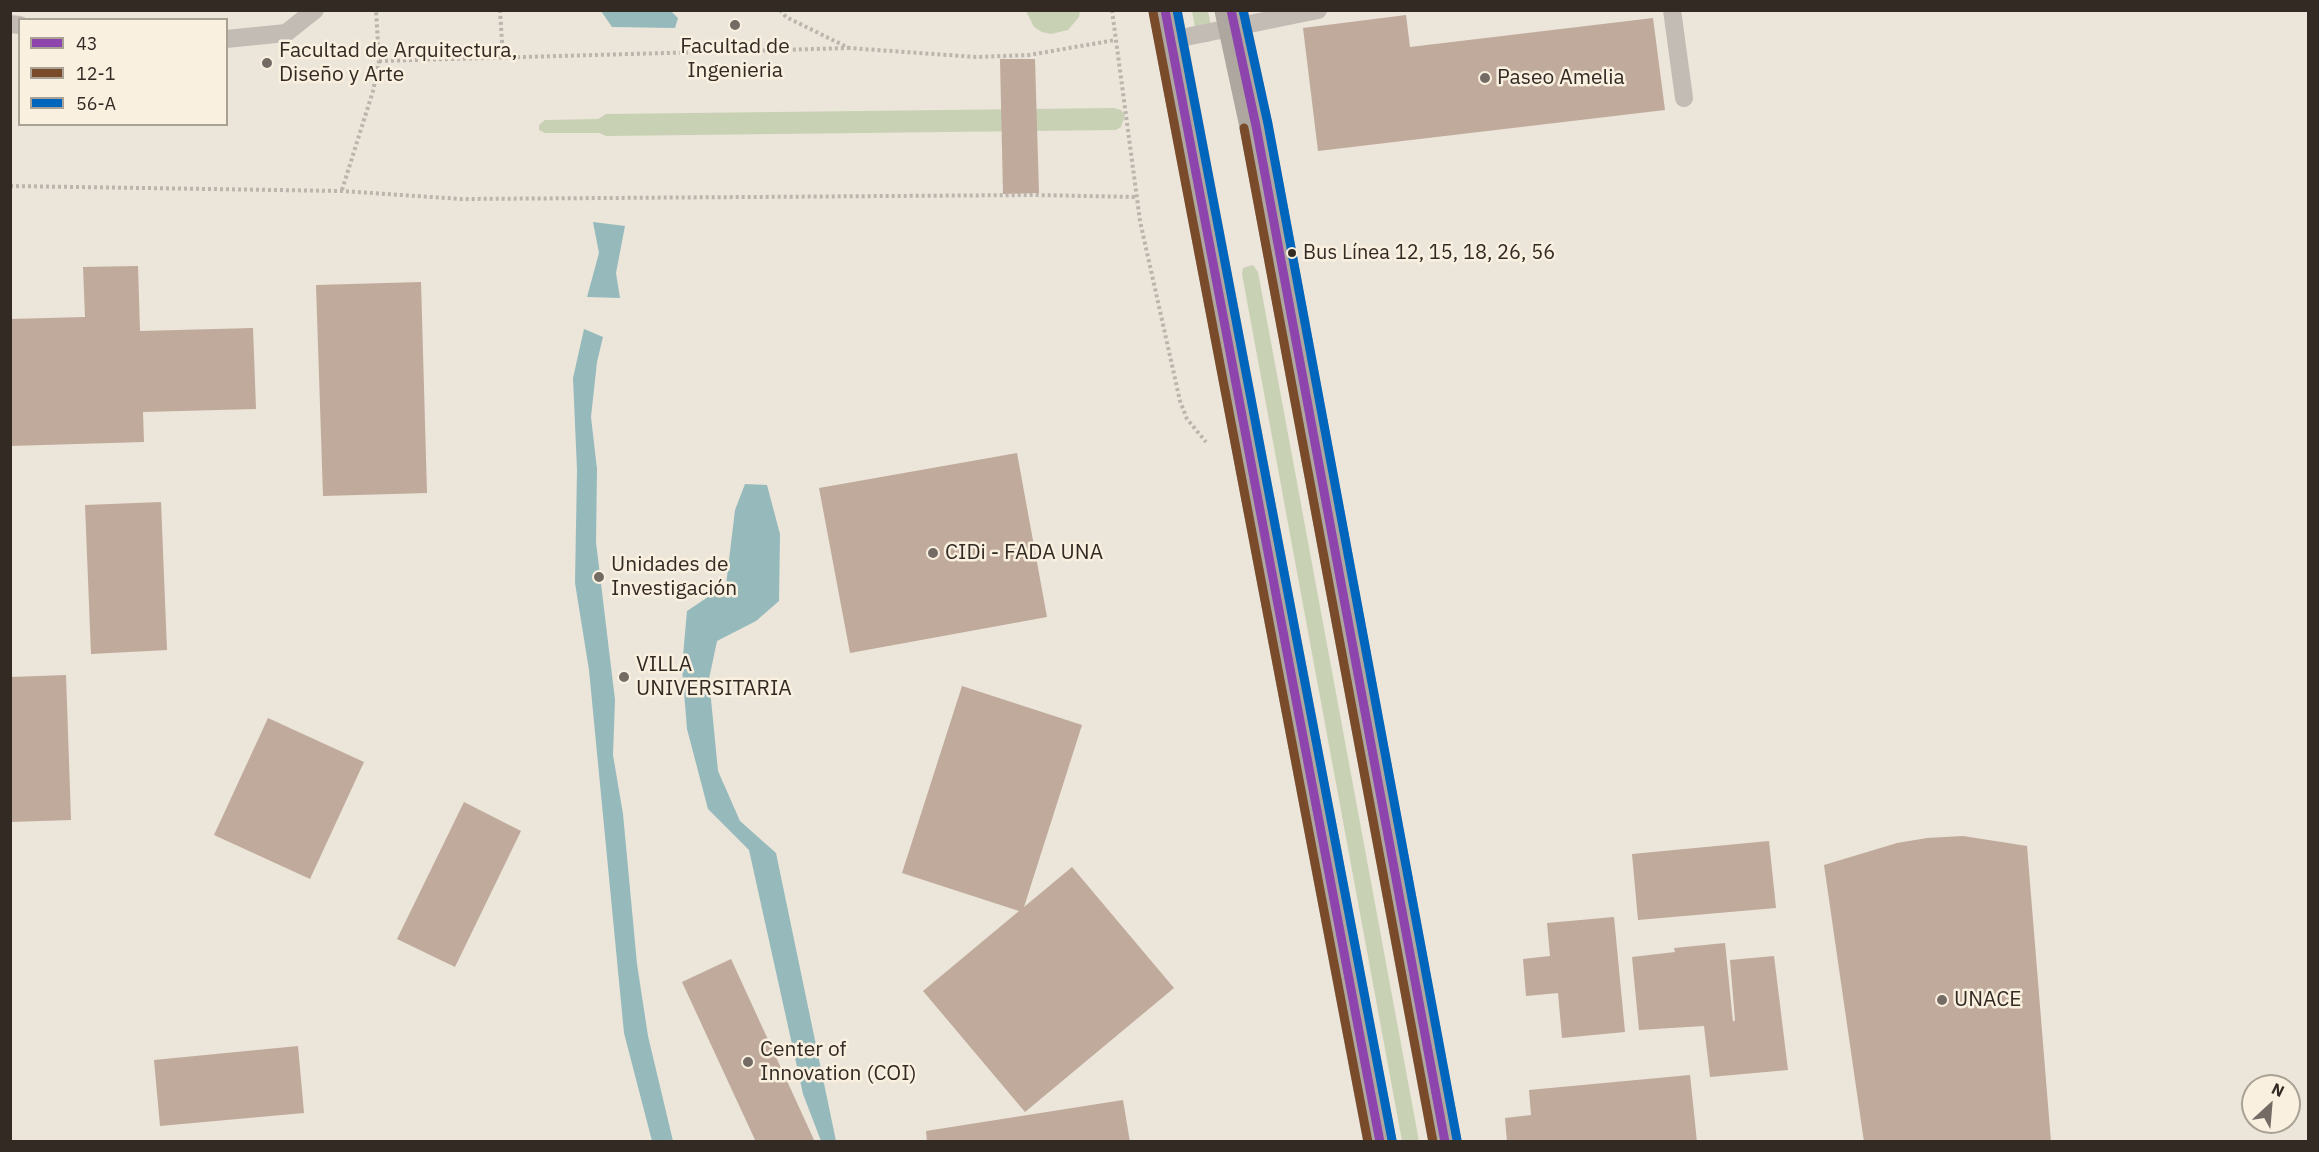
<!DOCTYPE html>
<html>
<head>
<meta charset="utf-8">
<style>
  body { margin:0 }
  #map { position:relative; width:2319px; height:1152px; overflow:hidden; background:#ebe5da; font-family:"IBM Plex Sans",sans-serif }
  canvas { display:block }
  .frame { position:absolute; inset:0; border:12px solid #332a24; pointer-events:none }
  .legend { position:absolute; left:18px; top:18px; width:210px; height:108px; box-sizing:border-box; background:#f9f0e0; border:2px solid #aaa195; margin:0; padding:8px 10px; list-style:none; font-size:18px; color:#332a24 }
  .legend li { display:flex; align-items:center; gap:12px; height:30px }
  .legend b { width:30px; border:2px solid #aaa195 }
  .north { position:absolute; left:2241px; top:1074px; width:60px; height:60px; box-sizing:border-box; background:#f9f0e0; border:2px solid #aaa195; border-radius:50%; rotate:26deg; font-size:16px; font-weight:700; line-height:24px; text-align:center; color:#332a24 }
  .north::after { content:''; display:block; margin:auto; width:21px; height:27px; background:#736b64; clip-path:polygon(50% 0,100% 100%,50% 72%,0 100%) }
</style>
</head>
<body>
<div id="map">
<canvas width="2319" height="1152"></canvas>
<div class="frame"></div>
<ul class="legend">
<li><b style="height:8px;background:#8e44ad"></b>43</li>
<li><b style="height:8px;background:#7a4b2a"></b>12-1</li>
<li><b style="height:8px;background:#0065bd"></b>56-A</li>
</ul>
<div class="north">N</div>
</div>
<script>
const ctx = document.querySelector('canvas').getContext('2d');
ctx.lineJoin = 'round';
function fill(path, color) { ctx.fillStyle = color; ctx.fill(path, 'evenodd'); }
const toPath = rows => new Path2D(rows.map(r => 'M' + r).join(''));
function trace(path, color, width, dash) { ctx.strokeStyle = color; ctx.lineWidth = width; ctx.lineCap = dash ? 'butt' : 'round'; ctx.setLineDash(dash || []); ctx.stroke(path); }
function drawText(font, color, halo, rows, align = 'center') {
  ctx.font = font + ' "IBM Plex Sans",sans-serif'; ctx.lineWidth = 5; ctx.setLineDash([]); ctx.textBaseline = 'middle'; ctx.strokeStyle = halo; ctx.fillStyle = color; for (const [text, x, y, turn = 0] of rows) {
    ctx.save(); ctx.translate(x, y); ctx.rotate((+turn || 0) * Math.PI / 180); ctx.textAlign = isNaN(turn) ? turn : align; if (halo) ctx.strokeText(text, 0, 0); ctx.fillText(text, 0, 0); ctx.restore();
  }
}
fill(toPath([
  [1026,11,1026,10,1080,11,1079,17,1068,30,1051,34,1042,32,1034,27],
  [1192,11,1208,11,1213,36,1209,42,1204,42,1197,38],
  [1114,108,1121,110,1125,115,1121,127,1116,130,606,136,599,133,545,133,539,130,539,125,545,120,598,119,606,114],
  [1253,265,1258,272,1419,1141,1402,1141,1242,274,1243,268]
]), '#c9d1b4');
fill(toPath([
  [601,11,671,11,678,18,675,28,612,27],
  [593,222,625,226,616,273,620,298,587,297,599,253],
  [584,329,603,337,597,362,591,417,597,469,596,542,615,700,613,755,623,814,637,964,648,1036,673,1141,652,1141,624,1033,589,670,575,583,577,470,573,378],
  [745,484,767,485,780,534,779,601,756,621,717,641,709,679,718,771,740,821,776,853,836,1141,821,1141,803,1094,749,850,708,809,687,729,682,667,687,611,726,585,735,510]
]), '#96babc');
fill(toPath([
  [1406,15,1410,47,1653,18,1665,110,1318,151,1303,28],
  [1000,59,1035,59,1039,193,1003,194],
  [138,266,140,331,253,328,256,409,143,412,144,442,10,446,10,319,85,317,83,267],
  [421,282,427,493,323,496,316,285],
  [1017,453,1047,617,850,653,819,488],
  [161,502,167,650,91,654,85,505],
  [66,675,71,820,10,822,10,677],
  [962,686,1082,725,1024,907,1072,867,1174,988,1025,1112,923,991,1019,911,902,873],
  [268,718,364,762,310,879,214,835],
  [464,802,521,831,455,967,397,939],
  [1963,836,2027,846,2051,1142,1864,1142,1824,865,1897,843,1927,838],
  [1769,841,1776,908,1638,920,1632,854],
  [1614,917,1625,1032,1562,1038,1558,993,1526,996,1523,959,1550,956,1547,923],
  [1725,943,1733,1022,1735,1020,1730,960,1774,956,1788,1070,1710,1077,1704,1026,1639,1030,1632,957,1675,952,1674,948],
  [731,959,815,1142,756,1142,682,982],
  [298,1046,304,1113,160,1126,154,1060],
  [1690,1075,1697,1142,1507,1142,1505,1118,1531,1115,1529,1090],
  [1123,1100,1130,1142,927,1142,926,1131]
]), '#c0aa9b');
trace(toPath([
  [500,10,503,58],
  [780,10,786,17,849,48,976,57,1029,55,1115,40],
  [1112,10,1140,221,1180,401,1187,419,1206,442],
  [379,61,849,48],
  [10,186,342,191,461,199,1035,195,1137,197],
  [342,190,373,91,379,61,376,10]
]), '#bcb5ad', 4, [3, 3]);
trace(toPath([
  [1672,10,1684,98],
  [10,24,20,25],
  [1174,26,1176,39,1318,10],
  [226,39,286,33,315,10]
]), '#c3bcb4', 18);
trace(toPath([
  [1165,10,1380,1142],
  [1231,10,1256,126,1445,1142]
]), '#aea79f', 33);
trace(toPath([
  [1165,10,1380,1142],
  [1231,10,1256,126,1445,1142]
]), '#8e44ad', 9);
trace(toPath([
  [1153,12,1368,1142],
  [1244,128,1433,1142]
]), '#7a4b2a', 9);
trace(toPath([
  [1177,10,1392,1140],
  [1243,10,1268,124,1457,1140]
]), '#0065bd', 9);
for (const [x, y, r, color] of [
  [735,25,6,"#736b64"],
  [267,63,6,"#736b64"],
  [1485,78,6,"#736b64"],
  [1292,253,5,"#332a24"],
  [933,553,6,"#736b64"],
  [599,577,6,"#736b64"],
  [624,677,6,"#736b64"],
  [1942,1000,6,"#736b64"],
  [748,1062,6,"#736b64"]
]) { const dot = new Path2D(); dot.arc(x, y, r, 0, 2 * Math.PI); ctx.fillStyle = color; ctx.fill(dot); trace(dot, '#f9f0e0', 2); }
drawText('20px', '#332a24', '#f9f0e0', [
  ["Bus Línea 12, 15, 18, 26, 56",1303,253]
], 'left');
drawText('21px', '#332a24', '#f9f0e0', [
  ["Facultad de",735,47,"center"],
  ["Ingenieria",735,71,"center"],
  ["Facultad de Arquitectura,",279,51],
  ["Diseño y Arte",279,75],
  ["Paseo Amelia",1497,78],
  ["CIDi - FADA UNA",945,553],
  ["Unidades de",611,565],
  ["Investigación",611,589],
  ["VILLA",636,665],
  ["UNIVERSITARIA",636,689],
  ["UNACE",1954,1000],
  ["Center of",760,1050],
  ["Innovation (COI)",760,1074]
], 'left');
</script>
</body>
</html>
